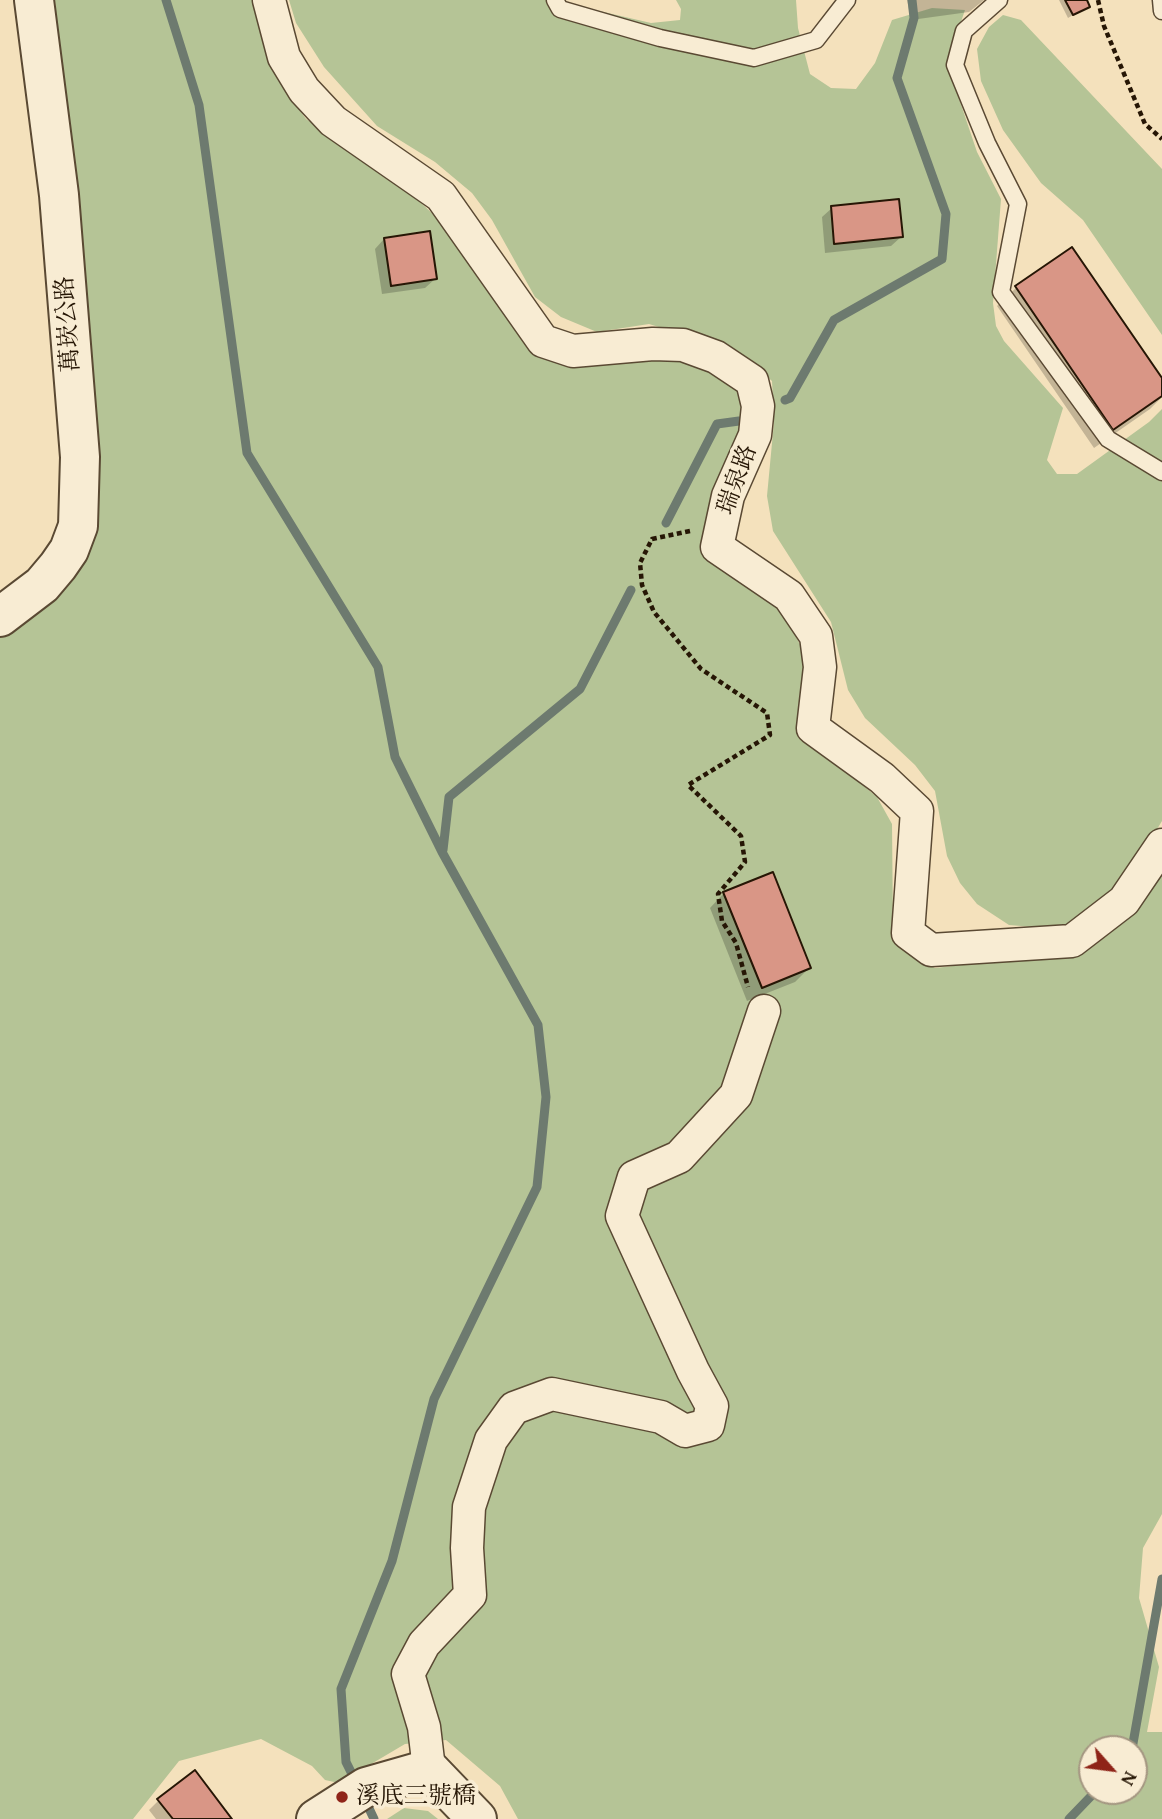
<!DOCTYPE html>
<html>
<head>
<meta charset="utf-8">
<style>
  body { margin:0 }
  #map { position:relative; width:1162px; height:1819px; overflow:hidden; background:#f4e1bc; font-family:"Gentium Book Plus",serif }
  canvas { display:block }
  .north { position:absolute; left:1078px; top:1735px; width:70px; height:70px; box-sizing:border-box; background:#f8ecd3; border:2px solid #a49681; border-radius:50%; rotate:118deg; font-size:19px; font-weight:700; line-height:28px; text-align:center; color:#261605 }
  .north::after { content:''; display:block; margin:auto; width:24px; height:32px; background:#8f2418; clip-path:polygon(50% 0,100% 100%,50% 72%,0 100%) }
</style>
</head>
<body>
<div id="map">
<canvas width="1162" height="1819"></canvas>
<div class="north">N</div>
</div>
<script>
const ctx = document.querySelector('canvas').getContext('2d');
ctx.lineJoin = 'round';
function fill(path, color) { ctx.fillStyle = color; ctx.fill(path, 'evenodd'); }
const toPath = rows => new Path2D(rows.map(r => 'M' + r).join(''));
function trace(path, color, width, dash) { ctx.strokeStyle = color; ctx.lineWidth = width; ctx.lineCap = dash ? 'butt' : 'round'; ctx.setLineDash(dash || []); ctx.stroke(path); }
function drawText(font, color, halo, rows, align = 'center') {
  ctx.font = font + ' "Gentium Book Plus","Noto Serif TC",serif'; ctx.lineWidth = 7; ctx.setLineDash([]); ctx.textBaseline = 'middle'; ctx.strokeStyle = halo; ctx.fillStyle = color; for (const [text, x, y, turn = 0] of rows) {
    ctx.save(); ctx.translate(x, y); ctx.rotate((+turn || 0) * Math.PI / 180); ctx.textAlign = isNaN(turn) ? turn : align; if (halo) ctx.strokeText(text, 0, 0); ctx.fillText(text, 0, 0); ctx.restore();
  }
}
fill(toPath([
  [55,0,255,0,284,88,306,119,397,180,438,219,526,339,682,357,740,388,746,428,715,509,750,586,783,613,802,648,812,743,877,797,892,824,893,927,917,958,935,968,1079,952,1102,939,1129,912,1162,867,1162,1514,1143,1548,1139,1598,1159,1667,1147,1732,1162,1732,1162,1819,518,1819,500,1786,446,1740,405,1744,339,1783,325,1780,312,1766,261,1739,179,1761,133,1819,0,1819,0,637,21,620,92,534,98,499],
  [1092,1749,1134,1749,1134,1791,1092,1791],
  [289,0,552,0,651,23,680,20,681,9,676,0,796,0,798,28,810,74,831,88,856,89,875,63,892,20,932,8,965,10,947,63,977,152,1001,199,993,303,996,326,1004,341,1063,408,1047,460,1057,474,1077,474,1149,422,1162,409,1162,821,1129,875,1071,923,1045,928,1009,925,977,904,960,883,947,856,935,791,915,765,865,718,848,690,831,622,773,531,767,496,774,422,772,381,738,351,649,324,597,332,561,317,535,297,492,220,472,193,435,162,377,126,324,67,296,23],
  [1003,15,1021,20,1162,169,1162,335,1083,220,1041,183,1003,130,981,81,977,49,989,27],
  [404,1808,428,1811,438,1819,387,1819]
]), '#b5c496');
fill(toPath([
  [907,0,984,0,969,12,911,20],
  [1059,0,1085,0,1088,6,1068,18],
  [832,208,901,237,891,246,825,253,822,217],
  [384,239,435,279,425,288,382,294,375,249],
  [1072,249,1162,381,1162,397,1150,409,1094,448,997,306,1016,288],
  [724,893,809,968,795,982,747,1001,710,908],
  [159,1800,230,1819,156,1819,149,1810]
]), '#0003');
trace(toPath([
  [166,0,199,105,247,453,378,667,395,757,442,852,538,1025,546,1097,537,1187,434,1399,392,1561,341,1689,346,1762,357,1784],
  [785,400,790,398,834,320,942,259,946,214,897,78,914,18,912,0],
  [666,523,717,424,739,421],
  [443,850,449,797,580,689,631,590],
  [1132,1749,1162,1579],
  [365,1800,374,1819],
  [1069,1819,1096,1791]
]), '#6d7a6f', 9);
const building = toPath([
  [1065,0,1087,0,1090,7,1073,15,1065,0],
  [899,199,903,237,834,244,831,206,899,199],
  [430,231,437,279,391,286,384,238,430,231],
  [1072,247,1162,378,1162,396,1113,430,1015,286,1072,247],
  [773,872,811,968,762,988,723,892,773,872],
  [195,1770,232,1819,173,1819,157,1799,195,1770]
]);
fill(building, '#d99686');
trace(building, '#261605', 2);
const service = toPath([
  [555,0,560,9,660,38,754,58,816,40,847,0],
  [999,0,964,31,955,65,987,143,1018,204,1001,292,1108,439,1162,472],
  [1161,0,1162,11]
]);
const minor = toPath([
  [269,0,284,57,304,90,333,121,441,196,543,341,573,351,653,344,683,345,716,357,752,381,758,406,755,435,728,496,717,547,789,596,816,636,820,667,813,728,882,778,917,811,908,933,931,950,1072,941,1124,901,1162,845],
  [429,1769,424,1727,408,1674,424,1644,470,1595,467,1548,469,1507,491,1440,514,1408,552,1394,661,1417,685,1431,708,1425,712,1406,693,1371,622,1216,634,1177,679,1157,736,1095,764,1011]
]);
const tertiary = toPath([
  [0,617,42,585,58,566,69,550,78,526,80,457,59,195,34,0],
  [316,1819,366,1787,429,1769,477,1819]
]);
trace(service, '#5a4933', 19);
trace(minor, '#5a4933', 35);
trace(tertiary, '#5a4933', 42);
trace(toPath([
  [1098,0,1104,26,1145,124,1162,139],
  [690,531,652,539,640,563,642,585,654,612,701,669,767,713,770,735,688,785,741,836,745,862,718,894,722,921,736,943,748,987]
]), '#261605', 4.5, [5, 3.5]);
trace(service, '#f8ecd3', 16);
trace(minor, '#f8ecd3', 32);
trace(tertiary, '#f8ecd3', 38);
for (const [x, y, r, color] of [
  [342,1797,7,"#8f2418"]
]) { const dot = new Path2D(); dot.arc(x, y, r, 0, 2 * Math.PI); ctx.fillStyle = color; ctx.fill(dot); trace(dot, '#f8ecd3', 2.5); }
drawText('24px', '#261605', '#f8ecd3', [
  ["萬崁公路",69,324,-94],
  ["瑞泉路",738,480,-70]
]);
drawText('24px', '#261605', '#f8ecd3', [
  ["溪底三號橋",356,1797]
], 'left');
</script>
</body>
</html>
